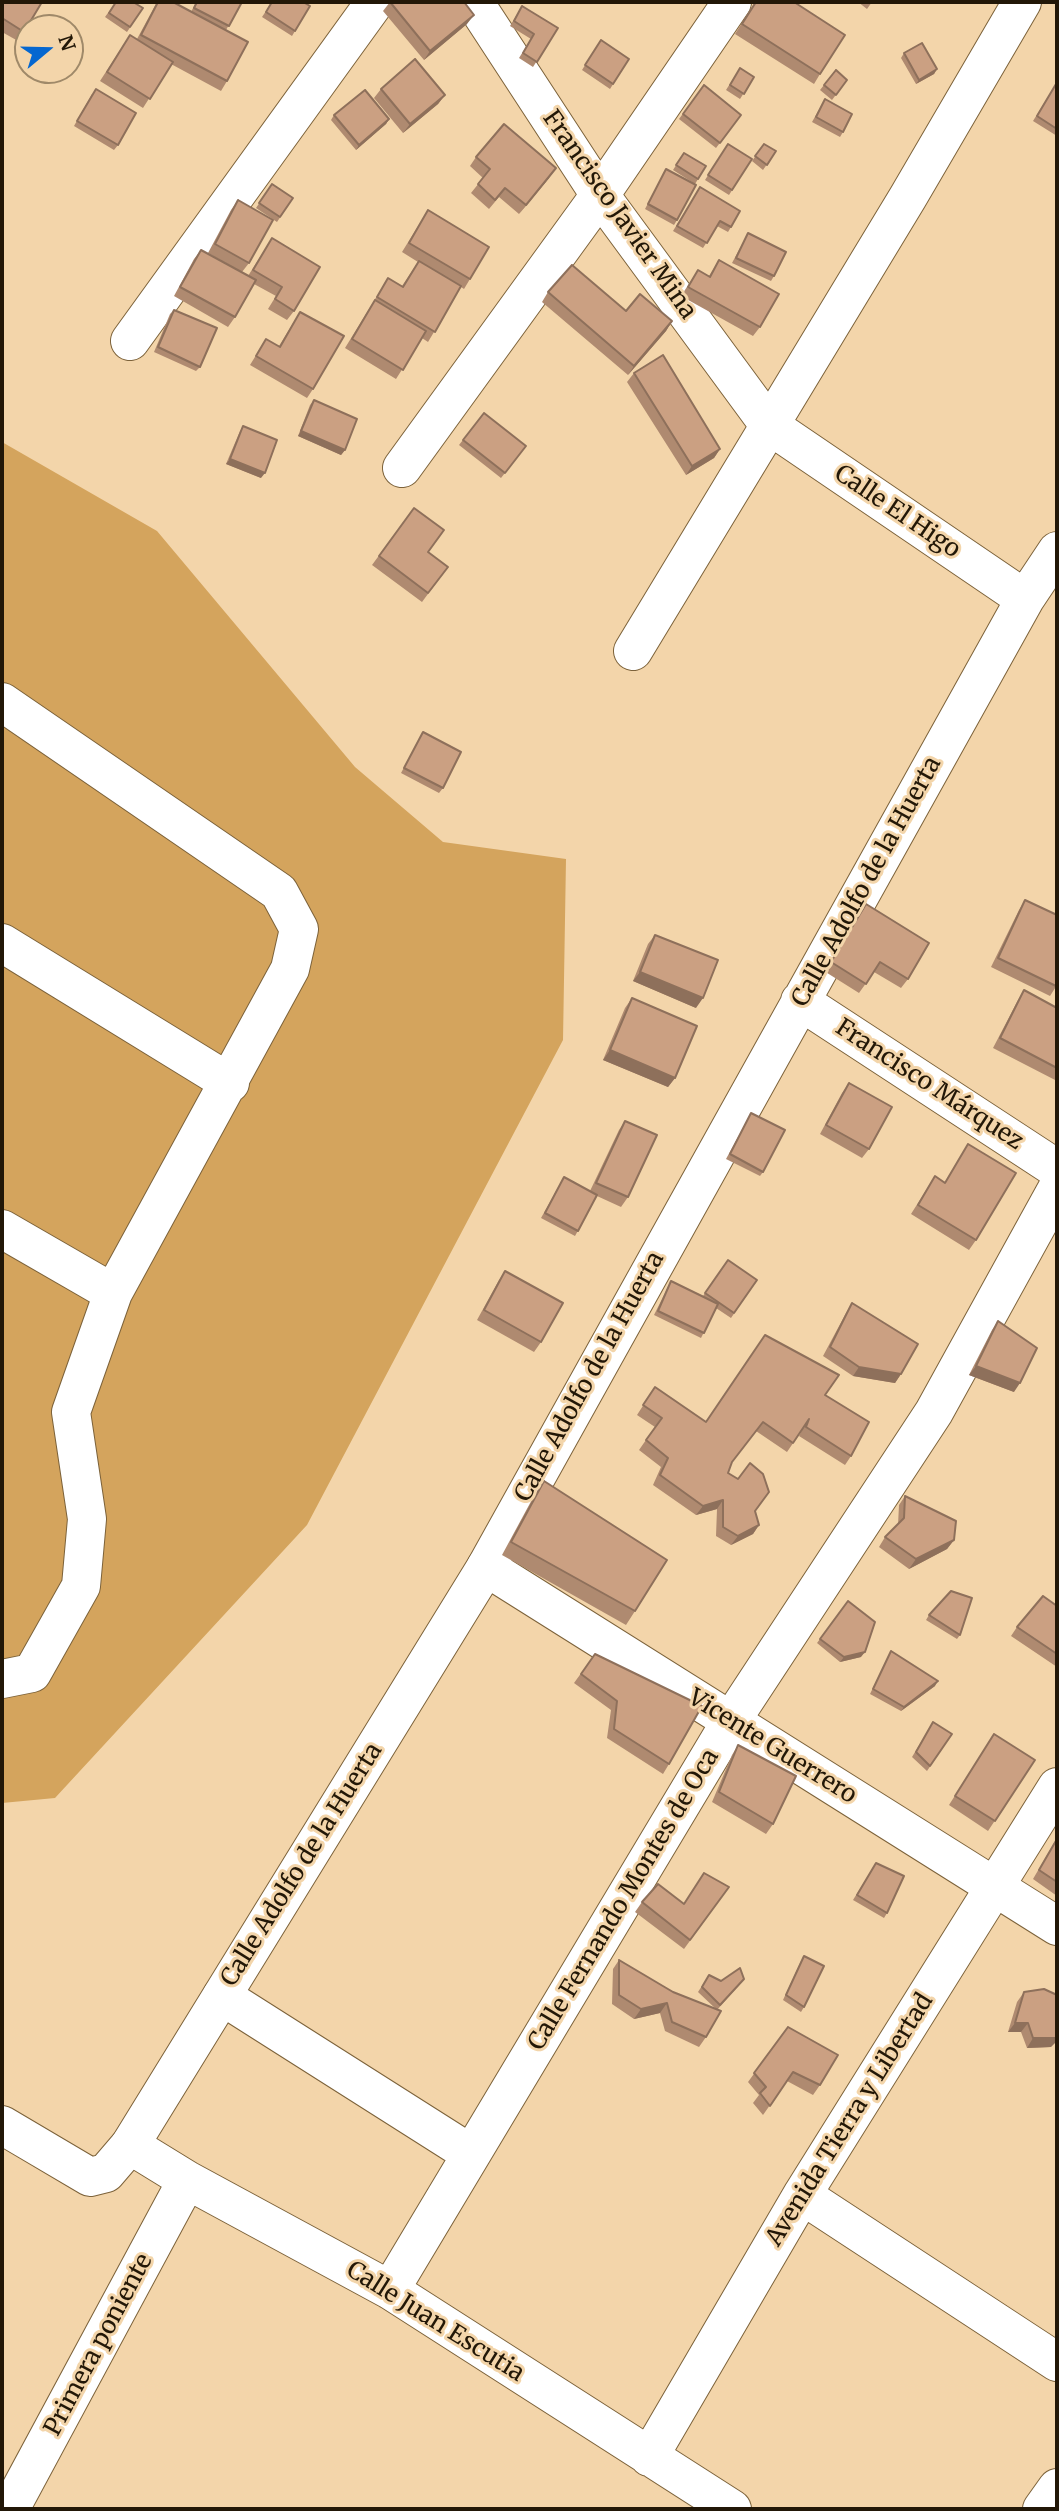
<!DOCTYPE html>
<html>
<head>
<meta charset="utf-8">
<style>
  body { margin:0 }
  #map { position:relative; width:1059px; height:2511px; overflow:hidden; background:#f3d5aa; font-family:Merriweather,serif }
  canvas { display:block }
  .frame { position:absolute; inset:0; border:4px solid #221707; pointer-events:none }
  .north { position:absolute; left:14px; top:14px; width:70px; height:70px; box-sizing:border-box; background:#f3d5aa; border:2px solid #9f8969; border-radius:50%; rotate:71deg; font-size:19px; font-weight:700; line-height:28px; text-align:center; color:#221707 }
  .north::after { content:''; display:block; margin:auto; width:24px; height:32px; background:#0567d0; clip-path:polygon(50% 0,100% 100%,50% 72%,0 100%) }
</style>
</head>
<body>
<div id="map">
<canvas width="1059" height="2511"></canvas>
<div class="frame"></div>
<div class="north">N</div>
</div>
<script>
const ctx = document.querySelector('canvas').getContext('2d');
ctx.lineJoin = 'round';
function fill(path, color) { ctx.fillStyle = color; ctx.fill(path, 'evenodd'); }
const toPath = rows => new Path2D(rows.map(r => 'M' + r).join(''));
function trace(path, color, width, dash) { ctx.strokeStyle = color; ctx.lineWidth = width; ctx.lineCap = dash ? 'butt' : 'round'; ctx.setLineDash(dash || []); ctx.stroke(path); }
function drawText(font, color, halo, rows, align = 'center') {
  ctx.font = font + ' Merriweather,serif'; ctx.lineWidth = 6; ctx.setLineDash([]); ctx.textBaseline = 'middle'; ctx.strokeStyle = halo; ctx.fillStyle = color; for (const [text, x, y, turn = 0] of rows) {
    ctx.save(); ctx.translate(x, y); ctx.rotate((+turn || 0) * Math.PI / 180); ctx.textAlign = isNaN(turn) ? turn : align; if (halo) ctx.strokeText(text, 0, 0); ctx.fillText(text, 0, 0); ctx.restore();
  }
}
fill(toPath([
  [2,442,157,531,355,767,443,842,566,859,563,1040,307,1525,55,1798,2,1803]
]), '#d4a45d');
const minor = toPath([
  [474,2,600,195,769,425,1025,599],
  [130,341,375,2],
  [402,468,600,195,732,2],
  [633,651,908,197,1022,2],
  [2,702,279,892,299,929,290,969,113,1293,71,1412,87,1519,81,1586,32,1673,2,1679],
  [2,943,230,1083],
  [800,1001,1057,1169],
  [2,1229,113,1293],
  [486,1567,1025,599,1057,551],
  [222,1996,471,2154],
  [130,2145,187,2180,390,2290,732,2509],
  [802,2195,1057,2362],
  [390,2290,731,1721,934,1412,1057,1189],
  [649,2457,802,2195,1057,1787],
  [10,2509,187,2180],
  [1042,2509,1057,2488]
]);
const tertiary = toPath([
  [2,2125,90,2177,106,2173,130,2145,486,1567,1057,1926]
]);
trace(minor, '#7c623a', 40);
trace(tertiary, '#7c623a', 40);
trace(minor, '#fff', 38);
trace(tertiary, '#fff', 38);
fill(toPath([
  [2,2,24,32,18,41,2,32],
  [116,2,143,8,127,32,105,17],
  [157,2,173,2,191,12,196,2,242,2,226,30,227,81,221,91,171,64,143,108,100,81,124,44,137,39],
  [272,2,309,2,307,4,310,6,292,36,262,17],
  [390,2,467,24,424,60,383,11],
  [755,2,794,2,820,74,814,84,735,34],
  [858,2,872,2,867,9],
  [519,11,558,28,533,67,519,58,531,39,510,26],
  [601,40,629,59,610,89,582,70],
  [904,53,937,69,934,74,916,84,901,58],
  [740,68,754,77,740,99,726,90],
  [847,80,832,100,820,90,824,85],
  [1056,84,1057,85,1057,136,1033,121],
  [704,85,741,115,716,148,679,119],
  [381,89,445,95,438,104,403,133,374,98],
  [92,94,118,145,114,150,74,126],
  [825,99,843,132,840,137,812,122],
  [334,115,389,119,386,124,356,150,331,120],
  [728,144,752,159,729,195,705,180],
  [764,144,776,151,763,170,752,161],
  [684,153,706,166,695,184,673,170],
  [476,157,549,178,519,214,499,197,489,209,471,193,483,178,470,166],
  [666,169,677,220,674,225,645,209],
  [272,184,293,198,277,222,256,208],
  [697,192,731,227,728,232,717,226,703,248,673,231],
  [238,200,249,263,242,272,208,253,231,210],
  [428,210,470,279,464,289,461,287,428,342,422,338,396,379,345,348,388,278,402,286,418,262,402,252],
  [748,233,774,276,771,281,732,263],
  [272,238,294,311,287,320,268,309,276,296,254,284,235,317,228,327,174,296,194,259,201,250,248,276],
  [719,260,760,327,753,336,681,296,698,270,709,276],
  [548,292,626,311,672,321,666,331,628,375,542,302],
  [174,310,200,367,196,371,154,352,170,314],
  [300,312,313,389,307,398,250,365,266,339,279,346],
  [634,373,720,449,714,458,686,475,627,382],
  [314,400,345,450,341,455,298,436,310,405],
  [484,413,526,446,501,478,459,445],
  [243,426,261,478,226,464,240,431],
  [414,508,428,552,448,567,422,602,372,565],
  [423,732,443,788,439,793,401,773],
  [1025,900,1057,985,1050,996,991,967,1019,910],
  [866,904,908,979,901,988,874,972,859,993,824,971],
  [655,935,696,1008,633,981,648,944],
  [1024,990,1057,1008,1057,1081,993,1048,1018,1000],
  [632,998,675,1078,668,1087,603,1060,625,1008],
  [849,1083,869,1149,862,1158,820,1134,842,1093],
  [751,1113,763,1172,760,1176,726,1159],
  [625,1121,628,1197,621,1207,597,1196,575,1236,541,1218,564,1177,590,1191,619,1130],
  [968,1144,976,1240,969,1250,911,1214,935,1176,945,1182],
  [728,1260,757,1280,731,1318,716,1308,701,1338,654,1315,671,1281,703,1296],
  [505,1271,541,1342,534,1352,477,1320,499,1280],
  [852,1303,901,1374,895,1383,853,1376,823,1356,846,1313],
  [998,1321,1014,1392,969,1375,992,1330],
  [655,1387,706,1422,825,1395,851,1456,845,1465,799,1436,802,1430,787,1452,756,1431,731,1463,728,1473,755,1511,759,1525,753,1534,731,1545,716,1536,717,1509,696,1515,653,1485,661,1467,639,1450,655,1427,637,1415],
  [544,1481,635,1611,626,1625,502,1555,535,1494],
  [905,1496,954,1540,947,1549,909,1569,879,1547,885,1537,898,1525,899,1505],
  [848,1601,861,1657,840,1662,817,1643],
  [1057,1606,1057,1667,1011,1636,1017,1627],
  [929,1615,960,1635,957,1639,926,1620],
  [891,1651,935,1686,901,1711,870,1694],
  [595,1654,669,1764,663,1774,607,1738,611,1710,574,1683],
  [933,1722,952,1734,927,1771,912,1757],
  [994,1734,1035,1760,988,1831,949,1805],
  [738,1745,773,1824,766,1834,712,1802,732,1755],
  [1057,1838,1057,1896,1033,1879],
  [876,1863,887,1913,884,1918,853,1900],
  [729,1887,684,1949,635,1912,642,1902,684,1903],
  [804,1956,804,2007,801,2012,783,2000,801,1961],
  [619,1960,673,1992,717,2010,698,1992,709,1975,721,1981,741,1983,717,2010,706,2037,699,2047,665,2031,660,2013,634,2019,612,2004,613,1969],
  [1024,1992,1051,2047,1027,2048,1021,2032,1008,2032,1017,2002],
  [788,2027,820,2085,813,2095,787,2081,763,2115,753,2103,759,2095,748,2082]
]), '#af8a70');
fill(toPath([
  [474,15,467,24,424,60,430,51],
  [937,69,934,74,916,84,919,80],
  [445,95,438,104,403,133,410,124],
  [389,119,386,124,356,150,359,145],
  [556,168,549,178,519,214,526,205],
  [672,321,666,331,628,375,634,366],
  [301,431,345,450,341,455,298,436],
  [720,449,714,458,686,475,692,466],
  [230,459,265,473,261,478,226,464],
  [640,972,703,998,696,1008,633,981],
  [610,1050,675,1078,668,1087,603,1060],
  [976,1366,1020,1383,1014,1392,969,1375],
  [859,1367,901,1374,895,1383,853,1376],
  [723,1500,717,1509,696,1515,703,1506],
  [759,1525,753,1534,731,1545,738,1536],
  [954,1540,947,1549,909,1569,916,1559],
  [865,1652,861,1657,840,1662,844,1657],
  [938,1681,935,1686,901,1711,904,1707],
  [667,2003,660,2013,634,2019,641,2009],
  [1015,2023,1028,2023,1021,2032,1008,2032],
  [1033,2038,1057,2038,1057,2041,1051,2047,1027,2048]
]), '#8e705b');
const building = toPath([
  [2,2,42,2,24,32,2,18,2,2],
  [116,2,133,2,143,8,130,27,109,13,116,2],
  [158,2,173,2,248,42,227,81,141,35,158,2],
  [197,2,242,2,229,26,194,8,197,2],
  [272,2,303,2,310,6,295,31,266,12,272,2],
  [390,2,464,2,474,15,430,51,390,2],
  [756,2,794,2,845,35,820,74,742,24,756,2],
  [522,6,558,28,537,62,523,53,534,34,514,21,522,6],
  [130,35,173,62,150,99,107,72,130,35],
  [601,40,629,59,613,84,585,65,601,40],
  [922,43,937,69,919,80,904,53,922,43],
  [415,59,445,95,410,124,381,89,415,59],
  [740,68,754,77,744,94,730,85,740,68],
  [836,70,847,80,836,95,824,85,836,70],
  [1056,84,1057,85,1057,129,1037,116,1056,84],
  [704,85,741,115,720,143,683,114,704,85],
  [96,89,136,113,118,145,77,121,96,89],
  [365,90,389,119,359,145,334,115,365,90],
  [825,99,852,114,843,132,816,117,825,99],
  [504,124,556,168,526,205,505,188,495,200,478,184,490,169,476,157,504,124],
  [728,144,752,159,732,190,708,175,728,144],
  [764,144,776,151,767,165,755,156,764,144],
  [684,153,706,166,698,179,676,165,684,153],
  [666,169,696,185,677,220,648,204,666,169],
  [272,184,293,198,280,217,259,203,272,184],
  [700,187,740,211,731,227,720,221,707,243,677,226,700,187],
  [238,200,273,220,249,263,215,244,238,200],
  [428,210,489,247,470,279,409,243,428,210],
  [748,233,786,252,774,276,736,258,748,233],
  [272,238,320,267,294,311,275,299,282,287,253,270,272,238],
  [201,250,256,280,235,317,180,287,201,250],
  [719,260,779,294,760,327,688,287,698,270,710,277,719,260],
  [419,261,461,286,435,332,377,297,388,278,403,287,419,261],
  [572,265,626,311,640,294,672,321,634,366,548,292,572,265],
  [375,300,426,331,403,370,352,339,375,300],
  [174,310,217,328,200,367,158,347,174,310],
  [300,312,344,336,313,389,256,356,266,339,280,347,300,312],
  [663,355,720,449,692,466,634,373,663,355],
  [314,400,357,419,345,450,301,431,314,400],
  [484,413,526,446,505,473,463,440,484,413],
  [243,426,277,440,265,473,230,459,243,426],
  [414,508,444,530,428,552,448,567,428,593,379,556,414,508],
  [423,732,461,752,443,788,404,768,423,732],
  [1025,900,1057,915,1056,986,998,958,1025,900],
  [866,904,929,943,908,979,880,962,866,984,831,962,866,904],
  [655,935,718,960,703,998,640,972,655,935],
  [1024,990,1057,1008,1057,1068,1000,1038,1024,990],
  [632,998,697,1026,675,1078,610,1050,632,998],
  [849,1083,892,1107,869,1149,826,1125,849,1083],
  [751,1113,785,1130,763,1172,730,1154,751,1113],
  [625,1121,657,1135,628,1197,596,1183,625,1121],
  [968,1144,1016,1173,976,1240,918,1205,935,1176,945,1183,968,1144],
  [564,1177,597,1195,578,1231,545,1213,564,1177],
  [728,1260,757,1280,734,1313,705,1293,728,1260],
  [505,1271,563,1303,541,1342,484,1310,505,1271],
  [671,1281,718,1304,704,1333,658,1311,671,1281],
  [852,1303,918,1344,901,1374,859,1367,830,1347,852,1303],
  [998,1321,1037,1348,1020,1383,976,1366,998,1321],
  [765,1335,839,1375,825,1395,869,1422,851,1456,806,1427,809,1419,793,1443,763,1422,732,1462,728,1473,738,1479,750,1463,763,1474,769,1492,755,1511,759,1525,738,1536,723,1527,723,1500,703,1506,660,1475,668,1458,646,1440,662,1418,643,1405,655,1387,706,1422,765,1335],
  [544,1481,667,1560,635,1611,511,1542,544,1481],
  [905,1496,956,1521,954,1540,916,1559,885,1537,904,1518,905,1496],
  [951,1591,972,1598,960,1635,929,1615,951,1591],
  [1043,1596,1057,1606,1057,1654,1017,1627,1043,1596],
  [848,1601,875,1622,865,1652,844,1657,820,1639,848,1601],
  [891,1651,938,1681,904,1707,873,1689,891,1651],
  [595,1654,702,1706,669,1764,614,1729,617,1701,581,1674,595,1654],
  [933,1722,952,1734,930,1766,916,1752,933,1722],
  [994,1734,1035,1760,995,1821,955,1796,994,1734],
  [738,1745,796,1776,773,1824,719,1792,738,1745],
  [1057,1839,1057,1882,1039,1870,1057,1839],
  [876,1863,904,1876,887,1913,857,1895,876,1863],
  [704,1873,729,1887,690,1940,642,1902,658,1884,684,1904,704,1873],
  [804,1956,824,1966,804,2007,786,1995,804,1956],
  [619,1960,673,1992,721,2011,706,2037,672,2022,667,2003,641,2009,619,1995,619,1960],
  [740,1968,744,1979,720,2005,702,1987,709,1975,721,1981,740,1968],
  [1044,1989,1057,1995,1057,2038,1033,2038,1028,2023,1015,2023,1024,1992,1044,1989],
  [788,2027,838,2055,820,2085,793,2072,770,2106,760,2093,766,2087,754,2073,788,2027]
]);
fill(building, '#cba082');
trace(building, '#8e705b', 2);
drawText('24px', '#221707', '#f3d5aa', [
  ["Francisco Javier Mina",619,215,55],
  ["Calle El Higo",897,512,34],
  ["Calle Adolfo de la Huerta",867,882,-61],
  ["Francisco Márquez",929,1085,33],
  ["Calle Adolfo de la Huerta",590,1377,-61],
  ["Vicente Guerrero",772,1747,32],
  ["Calle Adolfo de la Huerta",302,1865,-58],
  ["Calle Fernando Montes de Oca",624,1900,-59],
  ["Avenida Tierra y Libertad",850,2120,-58],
  ["Calle Juan Escutia",435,2322,32],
  ["Primera poniente",99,2345,-62]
]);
</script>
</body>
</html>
